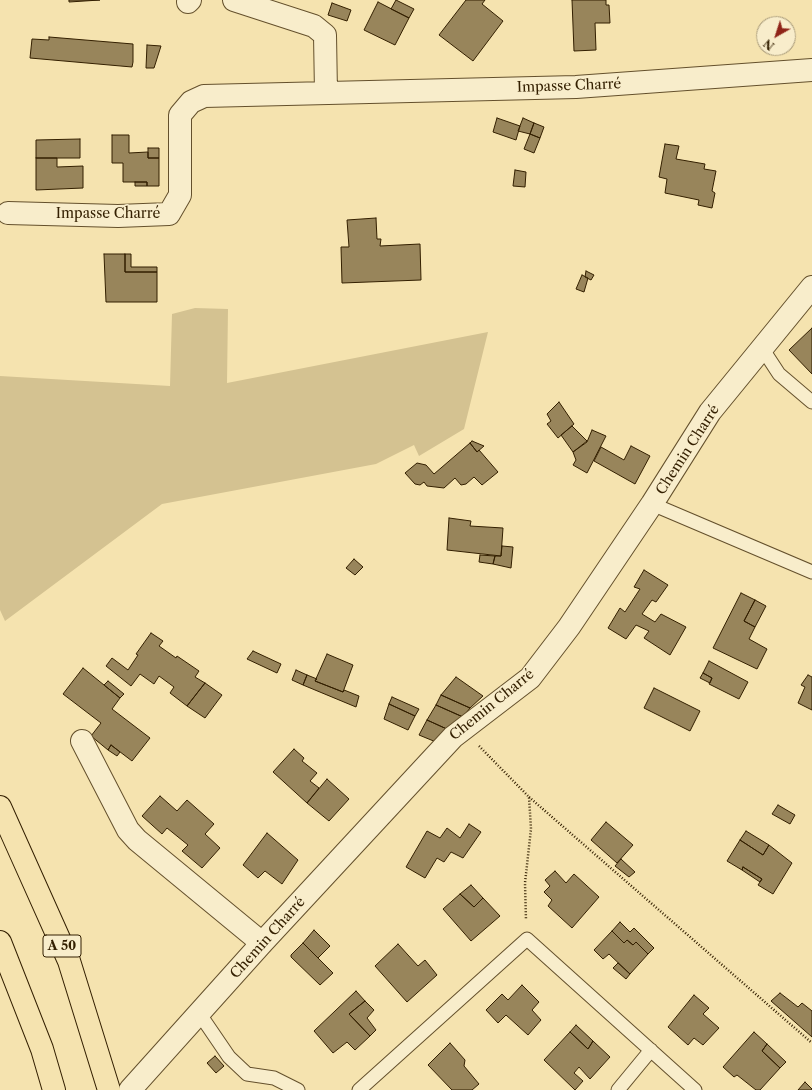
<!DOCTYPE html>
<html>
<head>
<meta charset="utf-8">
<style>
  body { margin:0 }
  #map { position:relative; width:812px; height:1090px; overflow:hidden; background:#f5e3af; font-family:"Libre Caslon Text",serif }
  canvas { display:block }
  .north { position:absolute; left:756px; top:16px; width:40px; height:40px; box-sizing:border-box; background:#f8edcb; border:1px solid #a99b7a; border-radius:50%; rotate:219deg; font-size:11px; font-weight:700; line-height:16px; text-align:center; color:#331f00 }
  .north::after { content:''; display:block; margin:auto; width:14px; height:18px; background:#8f2418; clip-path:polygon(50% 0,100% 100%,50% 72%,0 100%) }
</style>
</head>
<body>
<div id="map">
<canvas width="812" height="1090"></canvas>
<div class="north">N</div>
</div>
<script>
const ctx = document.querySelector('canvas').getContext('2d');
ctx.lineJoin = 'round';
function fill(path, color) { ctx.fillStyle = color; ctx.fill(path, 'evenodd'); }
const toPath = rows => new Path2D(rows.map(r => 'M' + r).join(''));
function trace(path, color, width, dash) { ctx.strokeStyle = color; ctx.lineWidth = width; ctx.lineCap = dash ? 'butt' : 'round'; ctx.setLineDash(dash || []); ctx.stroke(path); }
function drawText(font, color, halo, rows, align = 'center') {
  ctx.font = font + ' "Libre Caslon Text",serif'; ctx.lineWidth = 3; ctx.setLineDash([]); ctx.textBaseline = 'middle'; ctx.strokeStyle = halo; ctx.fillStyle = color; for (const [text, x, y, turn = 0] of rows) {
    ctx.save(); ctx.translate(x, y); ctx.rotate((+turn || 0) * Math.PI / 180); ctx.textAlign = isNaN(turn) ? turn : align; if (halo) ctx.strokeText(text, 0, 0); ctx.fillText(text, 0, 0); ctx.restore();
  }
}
fill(toPath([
  [195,308,228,309,227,383,488,332,464,429,419,456,414,445,376,464,162,504,5,621,0,610,0,376,170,386,172,314]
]), '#d4c291');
const building = toPath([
  [69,0,100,0,69,2,69,0],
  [396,0,414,9,409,18,391,9,396,0],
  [466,0,485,0,482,4,503,21,473,61,439,35,466,0],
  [572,0,606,0,606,5,609,5,610,23,595,23,596,50,574,51,572,0],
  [378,2,409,18,395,45,364,30,378,2],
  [332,3,351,10,347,21,328,15,332,3],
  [49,37,133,44,133,62,132,67,30,58,32,39,49,40,49,37],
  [147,45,161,46,154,68,146,68,147,45],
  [497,118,520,126,516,140,493,132,497,118],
  [523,118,534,123,530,134,518,131,523,118],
  [534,123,544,127,540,138,530,134,534,123],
  [530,134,540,138,534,153,524,149,530,134],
  [112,135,129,135,129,153,148,152,148,158,159,158,159,186,147,186,147,182,123,182,123,163,112,163,112,135],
  [80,139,80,158,36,158,36,140,80,139],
  [665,144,679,146,676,159,705,164,704,169,716,171,712,191,715,193,712,208,698,205,699,200,665,193,667,179,659,177,665,144],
  [148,148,159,148,159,158,148,158,148,148],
  [36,158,57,158,57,167,83,166,83,188,36,190,36,158],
  [515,170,526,172,525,187,513,186,515,170],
  [135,182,147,182,147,186,135,186,135,182],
  [376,218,377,239,381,239,380,246,420,244,421,280,342,283,341,247,349,247,347,220,376,218],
  [104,254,125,254,125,272,157,272,157,302,106,302,104,254],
  [125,254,131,254,131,267,157,267,157,272,125,272,125,254],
  [586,271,594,275,591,280,585,277,586,271],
  [582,275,588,278,584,292,576,289,582,275],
  [812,328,812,374,789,350,812,328],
  [559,402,574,424,558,438,547,424,551,421,547,414,559,402],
  [572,426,587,441,573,452,561,435,572,426],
  [592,430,606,436,587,473,573,465,576,460,573,452,587,442,592,430],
  [472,441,484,446,477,452,470,443,472,441],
  [470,443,477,452,479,450,498,472,482,485,474,477,466,484,461,485,455,478,444,488,427,486,424,482,420,485,415,484,405,473,417,463,426,465,434,474,470,443],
  [631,446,650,456,635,484,594,461,601,447,624,460,631,446],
  [449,518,471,521,470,526,503,528,501,556,447,550,449,518],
  [502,546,513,547,511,568,493,564,495,556,501,556,502,546],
  [480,555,495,556,493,564,479,562,480,555],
  [354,559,363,567,355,575,346,568,354,559],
  [644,570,668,585,656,602,652,600,642,614,655,622,661,614,686,627,670,655,644,638,649,631,636,625,626,639,608,628,620,608,625,612,640,589,634,587,644,570],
  [741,593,755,600,744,621,755,627,749,639,767,649,757,669,713,648,741,593],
  [755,600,766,606,755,627,744,621,755,600],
  [151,633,163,641,159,646,176,658,177,656,199,671,195,677,205,683,187,706,170,693,174,687,159,676,154,684,140,674,131,686,106,666,112,658,128,670,138,655,136,654,151,633],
  [253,651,281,664,277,673,247,659,253,651],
  [327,654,353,665,343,692,315,681,327,654],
  [709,661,748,682,739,699,709,684,712,678,703,673,709,661],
  [83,668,120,698,112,709,150,738,132,761,111,745,108,750,91,736,101,723,63,694,83,668],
  [296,670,307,675,303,685,292,680,296,670],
  [703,673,712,678,710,683,700,678,703,673],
  [307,675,317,679,315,681,343,692,344,690,359,696,356,707,303,685,307,675],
  [808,675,812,677,812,710,798,703,805,687,801,685,808,675],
  [456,677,483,696,470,708,441,695,456,677],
  [108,681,124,694,120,698,104,685,108,681],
  [205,683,222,695,205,718,187,706,205,683],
  [654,688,700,711,690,731,644,708,654,688],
  [441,695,470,708,463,717,436,705,441,695],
  [392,697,419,709,415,716,389,704,392,697],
  [389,704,415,716,408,730,384,719,389,704],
  [436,705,463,717,449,730,427,720,436,705],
  [427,720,449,730,436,742,419,735,427,720],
  [111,745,120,752,117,756,108,750,111,745],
  [294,749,304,758,302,761,317,773,310,781,319,788,307,803,273,772,294,749],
  [327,779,349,799,329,821,307,803,327,779],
  [160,796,177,811,187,800,214,824,205,834,220,848,202,868,182,851,188,845,167,828,162,834,142,816,160,796],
  [778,805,795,815,790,824,772,814,778,805],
  [606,822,633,845,617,863,591,840,606,822],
  [469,824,481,832,463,858,451,852,444,862,437,858,425,878,406,867,427,831,440,838,447,828,460,838,469,824],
  [746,831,769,845,763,855,740,840,746,831],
  [267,833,298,860,282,884,265,871,258,878,243,865,267,833],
  [740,840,763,855,769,845,792,863,773,894,758,885,762,879,743,867,742,870,727,861,740,840],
  [621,859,635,872,629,877,615,866,621,859],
  [743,867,762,879,760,882,742,870,743,867],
  [555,871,566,883,574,874,599,897,572,928,548,906,552,900,544,892,550,886,545,880,555,871],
  [471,885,483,898,474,907,460,894,471,885],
  [460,894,474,907,483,898,500,916,471,941,443,909,460,894],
  [620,922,630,932,634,928,654,948,648,954,636,942,633,945,627,940,624,943,612,931,620,922],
  [314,930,330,946,318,958,303,943,314,930],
  [612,931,624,943,627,940,633,945,636,942,648,954,630,974,609,954,603,959,594,950,612,931],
  [303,943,333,973,320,985,291,957,291,955,303,943],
  [398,944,418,966,425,960,437,975,407,1002,375,966,398,944],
  [618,963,630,974,626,979,613,968,618,963],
  [522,985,539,1002,532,1010,541,1020,528,1035,506,1015,498,1023,486,1010,502,994,508,1000,522,985],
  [356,991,365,1001,349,1014,370,1036,355,1050,347,1042,333,1053,314,1031,356,991],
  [780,993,798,1007,802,1003,812,1011,812,1037,771,1001,780,993],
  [694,995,709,1008,703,1014,719,1028,703,1045,694,1038,688,1045,668,1027,694,995],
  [365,1001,374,1010,367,1018,376,1030,370,1036,349,1014,365,1001],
  [576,1025,593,1041,588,1049,570,1032,576,1025],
  [570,1032,588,1049,593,1041,610,1057,590,1079,579,1067,574,1073,583,1081,575,1090,544,1060,570,1032],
  [754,1032,767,1044,762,1051,780,1068,760,1090,756,1090,737,1075,734,1077,723,1067,754,1032],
  [450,1043,465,1060,464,1066,479,1084,472,1090,452,1090,428,1065,450,1043],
  [767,1044,786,1062,780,1068,762,1051,767,1044],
  [215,1056,224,1066,216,1073,207,1063,215,1056],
  [805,1082,812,1089,812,1090,798,1090,805,1082]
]);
fill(building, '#98855b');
trace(building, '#331f00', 1);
const service = toPath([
  [762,348,779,374,812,402],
  [652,504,812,572],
  [199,1013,229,1057,247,1074,274,1078,298,1090],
  [359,1090,527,939,695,1090],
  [618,1090,651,1050]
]);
const minor = toPath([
  [234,0,314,26,325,35,326,93],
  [188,2,190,0],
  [8,213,118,216,169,214,180,195,180,115,191,102,204,96,576,87,812,70],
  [82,741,128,830,137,840,262,943],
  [130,1090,262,943,453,737,530,678,569,627,652,504,710,412,812,287]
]);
const motorway = toPath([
  [0,807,69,961,109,1090],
  [0,942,42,1049,54,1090]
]);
trace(service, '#64502c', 15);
trace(minor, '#64502c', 24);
trace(motorway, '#331f00', 24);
trace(toPath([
  [479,746,529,797,531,829,525,883,526,920],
  [529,797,812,1043]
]), '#331f00', 2.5, [1, 2]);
trace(service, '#f8edcb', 13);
trace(minor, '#f8edcb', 22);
trace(motorway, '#f5e3af', 22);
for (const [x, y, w] of [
  [62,946,38]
]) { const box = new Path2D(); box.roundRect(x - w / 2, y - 11, w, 22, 3); ctx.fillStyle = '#f8edcb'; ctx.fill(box); trace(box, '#331f00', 1); }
drawText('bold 13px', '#331f00', null, [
  ["A 50",62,946]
]);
drawText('14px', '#331f00', '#f8edcb', [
  ["Impasse Charré",569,86,-2],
  ["Impasse Charré",108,214],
  ["Chemin Charré",688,450,-57],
  ["Chemin Charré",492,705,-39],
  ["Chemin Charré",268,938,-48]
]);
</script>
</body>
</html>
